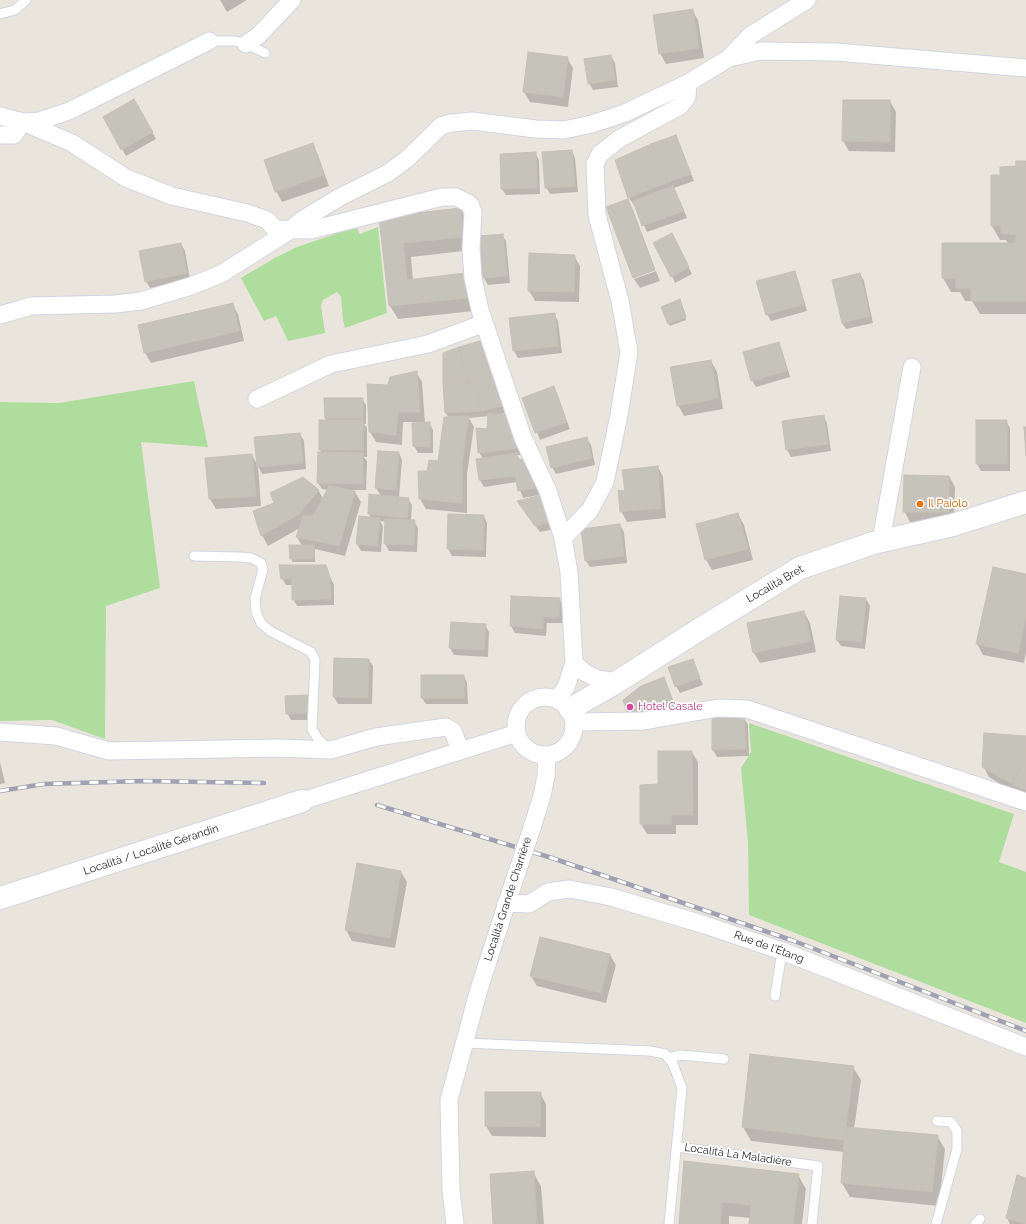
<!DOCTYPE html>
<html>
<head>
<meta charset="utf-8">
<style>
  body { margin:0 }
  canvas { display:block; background:#eae5dc }
</style>
</head>
<body>
<canvas width="1026" height="1224"></canvas>
<script>
const ctx = document.querySelector('canvas').getContext('2d');
ctx.lineJoin = 'round';
function fill(path, color) { ctx.fillStyle = color; ctx.fill(path, 'evenodd'); }
const toPath = rows => new Path2D(rows.map(r => 'M' + r).join(''));
function trace(path, color, width, dash) { ctx.strokeStyle = color; ctx.lineWidth = width; ctx.lineCap = dash ? 'butt' : 'round'; ctx.setLineDash(dash || []); ctx.stroke(path); }
function drawText(font, color, halo, rows, align = 'center') {
  ctx.font = font + ' Raleway,sans-serif'; ctx.lineWidth = 3.5; ctx.setLineDash([]); ctx.textBaseline = 'middle'; ctx.strokeStyle = halo; ctx.fillStyle = color; for (const [text, x, y, turn = 0] of rows) {
    ctx.save(); ctx.translate(x, y); ctx.rotate((+turn || 0) * Math.PI / 180); ctx.textAlign = isNaN(turn) ? turn : align; if (halo) ctx.strokeText(text, 0, 0); ctx.fillText(text, 0, 0); ctx.restore();
  }
}
fill(toPath([
  [356,227,360,234,378,227,387,313,345,328,343,320,341,297,337,292,323,300,321,306,325,333,288,341,276,316,264,321,241,278,275,258,297,247],
  [194,381,208,447,141,442,160,588,106,606,105,739,52,720,0,721,0,402,59,403],
  [749,723,1014,814,999,862,1026,872,1026,1023,749,915,748,842,741,768,751,752]
]), '#afdd9d');
fill(toPath([
  [220,0,247,0,227,12],
  [692,10,698,20,704,58,666,64,660,53],
  [611,56,615,63,618,87,593,90,589,83],
  [567,58,573,68,568,107,530,102,524,92],
  [134,100,156,139,126,156,104,117],
  [844,101,890,101,896,112,895,152,849,151,843,141],
  [675,136,694,181,674,188,687,218,647,232,636,208,629,198,616,161],
  [312,144,318,155,329,186,282,202,276,191],
  [572,151,575,158,578,192,550,194,546,187],
  [535,153,539,160,540,194,506,195,502,189],
  [1026,162,1026,314,980,314,972,301,965,301,960,292,951,292,943,278,943,244,1008,244,1006,240,1000,240,992,226,992,176,1001,176],
  [628,200,633,210,655,269,634,278,607,208],
  [461,210,469,223,472,250,411,257,413,280,464,275,474,311,398,319,390,306,380,218],
  [502,235,506,241,510,283,488,285,484,278,480,237],
  [675,241,692,274,675,283,672,276],
  [181,244,185,251,190,280,150,288,146,281],
  [574,256,580,266,579,302,535,301,529,291],
  [656,271,660,281,640,288,634,279],
  [794,272,798,279,807,311,771,321,767,314],
  [860,274,864,281,873,323,846,329,842,323],
  [681,303,686,320,670,326,668,323],
  [232,304,238,314,244,341,151,363,145,353,139,326],
  [554,314,558,321,562,353,518,358,514,351],
  [479,342,505,413,496,415,508,416,523,455,517,455,520,460,533,465,539,495,523,498,517,482,484,487,480,480,477,460,483,459,479,452,488,430,489,416,469,418,474,427,467,474,467,513,426,509,420,499,427,472,439,462,449,418,446,413,444,383],
  [778,343,782,350,790,377,756,387,752,380],
  [711,361,717,372,723,409,684,416,678,405],
  [416,372,422,382,425,423,429,423,433,430,433,453,418,453,414,446,413,424,419,424,419,422,403,422,402,445,376,442,370,432,389,386],
  [553,388,570,429,540,440,524,398],
  [362,399,366,405,366,424,364,424,367,428,367,457,364,457,367,461,366,490,350,490,355,492,361,502,345,556,315,549,315,562,292,562,290,546,302,546,297,537,300,528,268,546,262,535,276,503,303,479,319,491,323,499,328,490,322,489,318,483,322,453,320,450,327,421,326,418],
  [823,416,827,423,831,451,791,457,787,450],
  [1006,421,1010,428,1010,471,981,471,977,464],
  [300,434,304,441,306,469,262,474,258,466,261,506,216,509,210,499,206,458,252,455,258,466],
  [587,439,591,445,595,465,556,474,552,467],
  [399,453,402,460,399,498,408,499,412,505,411,521,414,521,418,528,417,552,389,551,385,544,386,522,380,521,383,526,381,552,361,551,357,544,371,518,369,514,381,496,376,488],
  [658,467,663,477,666,518,627,522,621,511,627,492],
  [949,476,955,487,954,522,910,522,904,511],
  [542,496,554,529,540,532,522,508],
  [738,514,744,525,753,560,712,570,706,560,697,525],
  [484,516,487,523,486,557,452,556,448,549],
  [620,525,624,532,627,563,590,567,586,561],
  [325,566,334,585,334,605,297,606,293,599,293,585,286,585,282,578],
  [1026,575,1026,652,1024,663,983,655,977,644],
  [559,599,563,606,562,623,547,623,546,636,515,633,511,626],
  [866,599,870,606,865,649,841,646,837,640],
  [804,612,810,623,816,652,760,663,754,653,748,624],
  [451,624,485,625,489,632,488,657,454,655,450,648],
  [369,660,373,666,372,704,338,704,334,697],
  [692,660,703,685,680,693,676,686],
  [464,676,467,683,468,704,426,704,422,698],
  [664,678,676,708,631,719,628,712],
  [309,696,313,720,291,720,287,713],
  [744,718,748,725,749,756,717,757,713,750,713,719],
  [1026,737,1026,800,989,777,983,766],
  [692,752,698,762,698,825,676,825,676,834,647,834,641,824,659,785],
  [0,762,5,783,0,784],
  [401,872,407,882,395,948,352,941,346,930],
  [610,955,616,965,606,1003,537,986,531,976],
  [751,1056,853,1067,861,1080,854,1129,937,1136,945,1149,939,1206,850,1197,842,1183,844,1152,751,1141,743,1127],
  [540,1093,546,1104,546,1137,492,1136,486,1126],
  [685,1163,798,1175,806,1189,802,1224,750,1224,750,1218,729,1216,729,1224,679,1224],
  [533,1172,541,1186,544,1224,494,1224],
  [1018,1177,1026,1179,1026,1224,1010,1224,1007,1218]
]), '#0003');
const building = toPath([
  [693,9,699,48,659,54,653,15,693,9],
  [528,52,568,57,563,97,523,92,528,52],
  [611,55,615,80,588,84,584,59,611,55],
  [134,99,153,132,121,150,103,117,134,99],
  [843,100,890,100,890,142,842,141,843,100],
  [676,135,691,174,668,182,651,144,676,135],
  [313,143,324,175,275,192,264,160,313,143],
  [651,144,668,182,628,198,615,160,651,144],
  [572,150,575,186,545,188,542,152,572,150],
  [536,152,537,188,501,189,500,154,536,152],
  [1016,161,1026,161,1026,301,971,301,971,288,956,288,956,278,942,278,942,243,1016,243,1016,234,1001,234,1001,226,991,226,991,175,1000,175,1000,167,1016,166,1016,161],
  [673,186,684,211,642,226,633,201,673,186],
  [628,199,655,270,633,278,606,207,628,199],
  [461,208,464,237,403,243,407,280,465,273,467,298,389,306,379,217,461,208],
  [672,233,689,267,671,277,653,243,672,233],
  [503,234,507,276,483,278,479,236,503,234],
  [181,243,187,273,145,282,139,251,181,243],
  [529,253,575,255,574,292,528,291,529,253],
  [795,271,804,304,766,315,756,281,795,271],
  [860,273,870,316,842,323,832,280,860,273],
  [680,299,686,317,668,324,661,307,680,299],
  [233,303,239,331,144,353,138,325,233,303],
  [555,313,558,346,513,351,509,318,555,313],
  [480,341,493,379,469,383,459,347,480,341],
  [779,342,787,371,751,381,743,352,779,342],
  [459,347,469,383,443,384,443,353,459,347],
  [711,360,718,398,677,406,670,367,711,360],
  [417,371,420,412,398,412,396,435,369,432,367,384,388,385,390,377,417,371],
  [493,379,502,406,481,411,474,382,493,379],
  [474,382,481,411,445,413,443,384,474,382],
  [554,386,567,422,535,433,522,398,554,386],
  [324,398,363,398,363,418,325,419,324,398],
  [488,413,509,415,520,448,478,453,476,428,487,429,488,413],
  [824,415,828,444,786,450,782,421,824,415],
  [469,416,462,463,462,503,419,499,418,471,427,471,429,460,438,461,444,417,469,416],
  [319,420,363,420,363,450,319,450,319,420],
  [976,420,1007,420,1007,464,976,464,976,420],
  [430,422,430,447,413,446,412,423,430,422],
  [1024,427,1026,427,1026,456,1024,427],
  [300,433,303,463,257,467,254,437,300,433],
  [587,437,592,458,551,468,546,447,587,437],
  [378,451,399,452,396,490,375,488,378,451],
  [318,452,363,453,363,484,317,483,318,452],
  [517,453,517,460,530,458,535,488,518,491,515,476,479,480,476,459,517,453],
  [252,454,256,496,209,499,205,458,252,454],
  [658,466,661,508,620,512,618,490,625,491,622,470,658,466],
  [904,475,949,476,949,512,903,512,904,475],
  [303,477,319,490,299,514,261,536,253,511,274,503,270,493,303,477],
  [329,486,355,491,339,546,296,537,303,516,313,516,329,486],
  [369,494,409,498,407,518,368,514,369,494],
  [542,495,551,522,535,526,517,501,542,495],
  [738,513,748,549,705,560,696,524,738,513],
  [448,514,484,515,483,550,447,549,448,514],
  [359,516,380,518,377,546,356,544,359,516],
  [385,519,415,520,414,545,384,544,385,519],
  [620,524,624,556,585,561,581,529,620,524],
  [289,545,314,545,314,559,290,559,289,545],
  [279,565,326,565,330,577,331,599,292,600,292,578,281,579,279,565],
  [993,567,1026,574,1026,616,1018,653,976,644,993,567],
  [511,596,560,598,559,617,543,617,543,629,510,626,511,596],
  [840,596,866,598,862,642,836,640,840,596],
  [804,611,811,641,753,653,747,623,804,611],
  [451,622,486,624,484,650,449,648,451,622],
  [334,658,369,659,368,698,333,697,334,658],
  [693,659,700,678,675,687,668,667,693,659],
  [421,675,464,675,464,698,421,698,421,675],
  [664,677,673,701,650,709,641,686,664,677],
  [641,686,650,709,627,713,623,700,641,686],
  [309,695,310,713,286,714,285,696,309,695],
  [744,717,746,749,712,750,712,718,744,717],
  [984,733,1026,736,1026,751,1012,784,982,767,984,733],
  [1026,750,1026,790,1013,785,1026,750],
  [658,751,692,751,693,815,671,815,671,824,640,824,640,785,658,784,658,751],
  [357,863,401,871,390,938,345,930,357,863],
  [540,937,610,954,601,993,530,976,540,937],
  [750,1054,854,1066,844,1140,742,1127,750,1054],
  [485,1092,541,1092,540,1127,485,1126,485,1092],
  [845,1127,938,1135,932,1192,841,1183,845,1127],
  [684,1161,799,1174,793,1224,749,1224,751,1205,722,1202,720,1224,679,1224,684,1161],
  [534,1171,537,1224,493,1224,490,1174,534,1171],
  [1017,1175,1026,1178,1026,1224,1006,1218,1017,1175]
]);
fill(building, '#c6c3bb');
trace(building, '#c6c1b6', 1);
const lane = toPath([
  [0,14,15,10,26,0],
  [209,41,235,41,246,44,265,53],
  [194,556,240,557,251,558,261,563,263,569,255,599,256,612,261,623,270,631,311,652,315,660,312,729,318,739,329,749],
  [775,996,782,951],
  [465,1043,650,1051,665,1054,673,1064,682,1088,669,1224],
  [668,1058,681,1055,724,1059],
  [678,1147,818,1166,812,1224],
  [936,1224,957,1149,957,1131,951,1122,937,1121],
  [975,1224,980,1219]
]);
const street = toPath([
  [246,44,258,36,292,0],
  [729,58,761,51,836,52,1026,68],
  [0,116,23,122,72,143,126,178,172,196,247,213,267,220,275,229,311,230,442,197,456,197,470,204,473,212,471,248,473,278,480,310,523,438,548,491,563,538,569,572,574,663,566,687,557,699],
  [0,135,14,135,23,122,39,121,69,111,209,41],
  [0,315,31,306,115,304,141,301,191,286,221,274,289,231,302,220,340,197,388,173,407,159,441,126,451,123,472,121,536,129,564,130,592,124,625,113,688,83,729,58,751,35,807,0],
  [257,399,331,364,428,344,474,327,484,322],
  [563,538,590,510,605,482,619,415,629,352,620,301,597,215,595,164,600,154,619,139,680,106,687,97,688,83],
  [881,541,912,367],
  [574,663,584,672,598,679,617,682],
  '516 726a29 29 0 1 1 58 0a29 29 0 1 1-58 0Z',
  [574,722,644,721,718,708,747,709,1026,802],
  [0,732,56,736,109,751,278,748,331,750,376,737,446,727,453,731,460,750],
  [302,801,517,733],
  [532,828,542,796,546,776,547,755],
  [506,903,529,904,548,892,569,889,611,897,705,925,782,951,1026,1047],
  [455,1224,451,1190,449,1100,479,989,514,881]
]);
const secondary = toPath([
  [570,709,617,682,700,629,800,568,873,543,953,525,1026,502],
  [0,898,302,801]
]);
trace(lane, '#d2d4e1', 11);
trace(street, '#d2d4e1', 19);
trace(secondary, '#d2d4e1', 24);
trace(lane, '#fff', 9);
trace(street, '#fff', 17);
trace(secondary, '#fff', 22);
const rail = toPath([
  [0,791,44,784,143,781,264,783],
  [377,805,552,858,794,941,1026,1031]
]);
trace(rail, '#a0a1b2', 4.5);
trace(rail, '#fff', 3, [9]);
const streetBridge = toPath([
  [514,881,532,828]
]);
trace(streetBridge, '#d2d4e1', 19, []);
trace(streetBridge, '#fff', 17);
for (const [x, y, r, color] of [
  [920,504,4,"#e8710a"],
  [630,707,4,"#d1479c"]
]) { const dot = new Path2D(); dot.arc(x, y, r, 0, 2 * Math.PI); ctx.fillStyle = color; ctx.fill(dot); trace(dot, '#fff', 1.5); }
drawText('11px', '#c56008', '#fff', [
  ["Il Paiolo",928,504]
], 'left');
drawText('11px', '#292929', '#fff', [
  ["Località Bret",775,584,-30],
  ["Località / Localité Gérandin",151,850,-18],
  ["Località Grande Charrière",508,899,-72],
  ["Rue de l'Étang",769,947,20],
  ["Località La Maladière",738,1155,8]
]);
drawText('11px', '#b23c85', '#fff', [
  ["Hotel Casale",638,707]
], 'left');
</script>
</body>
</html>
